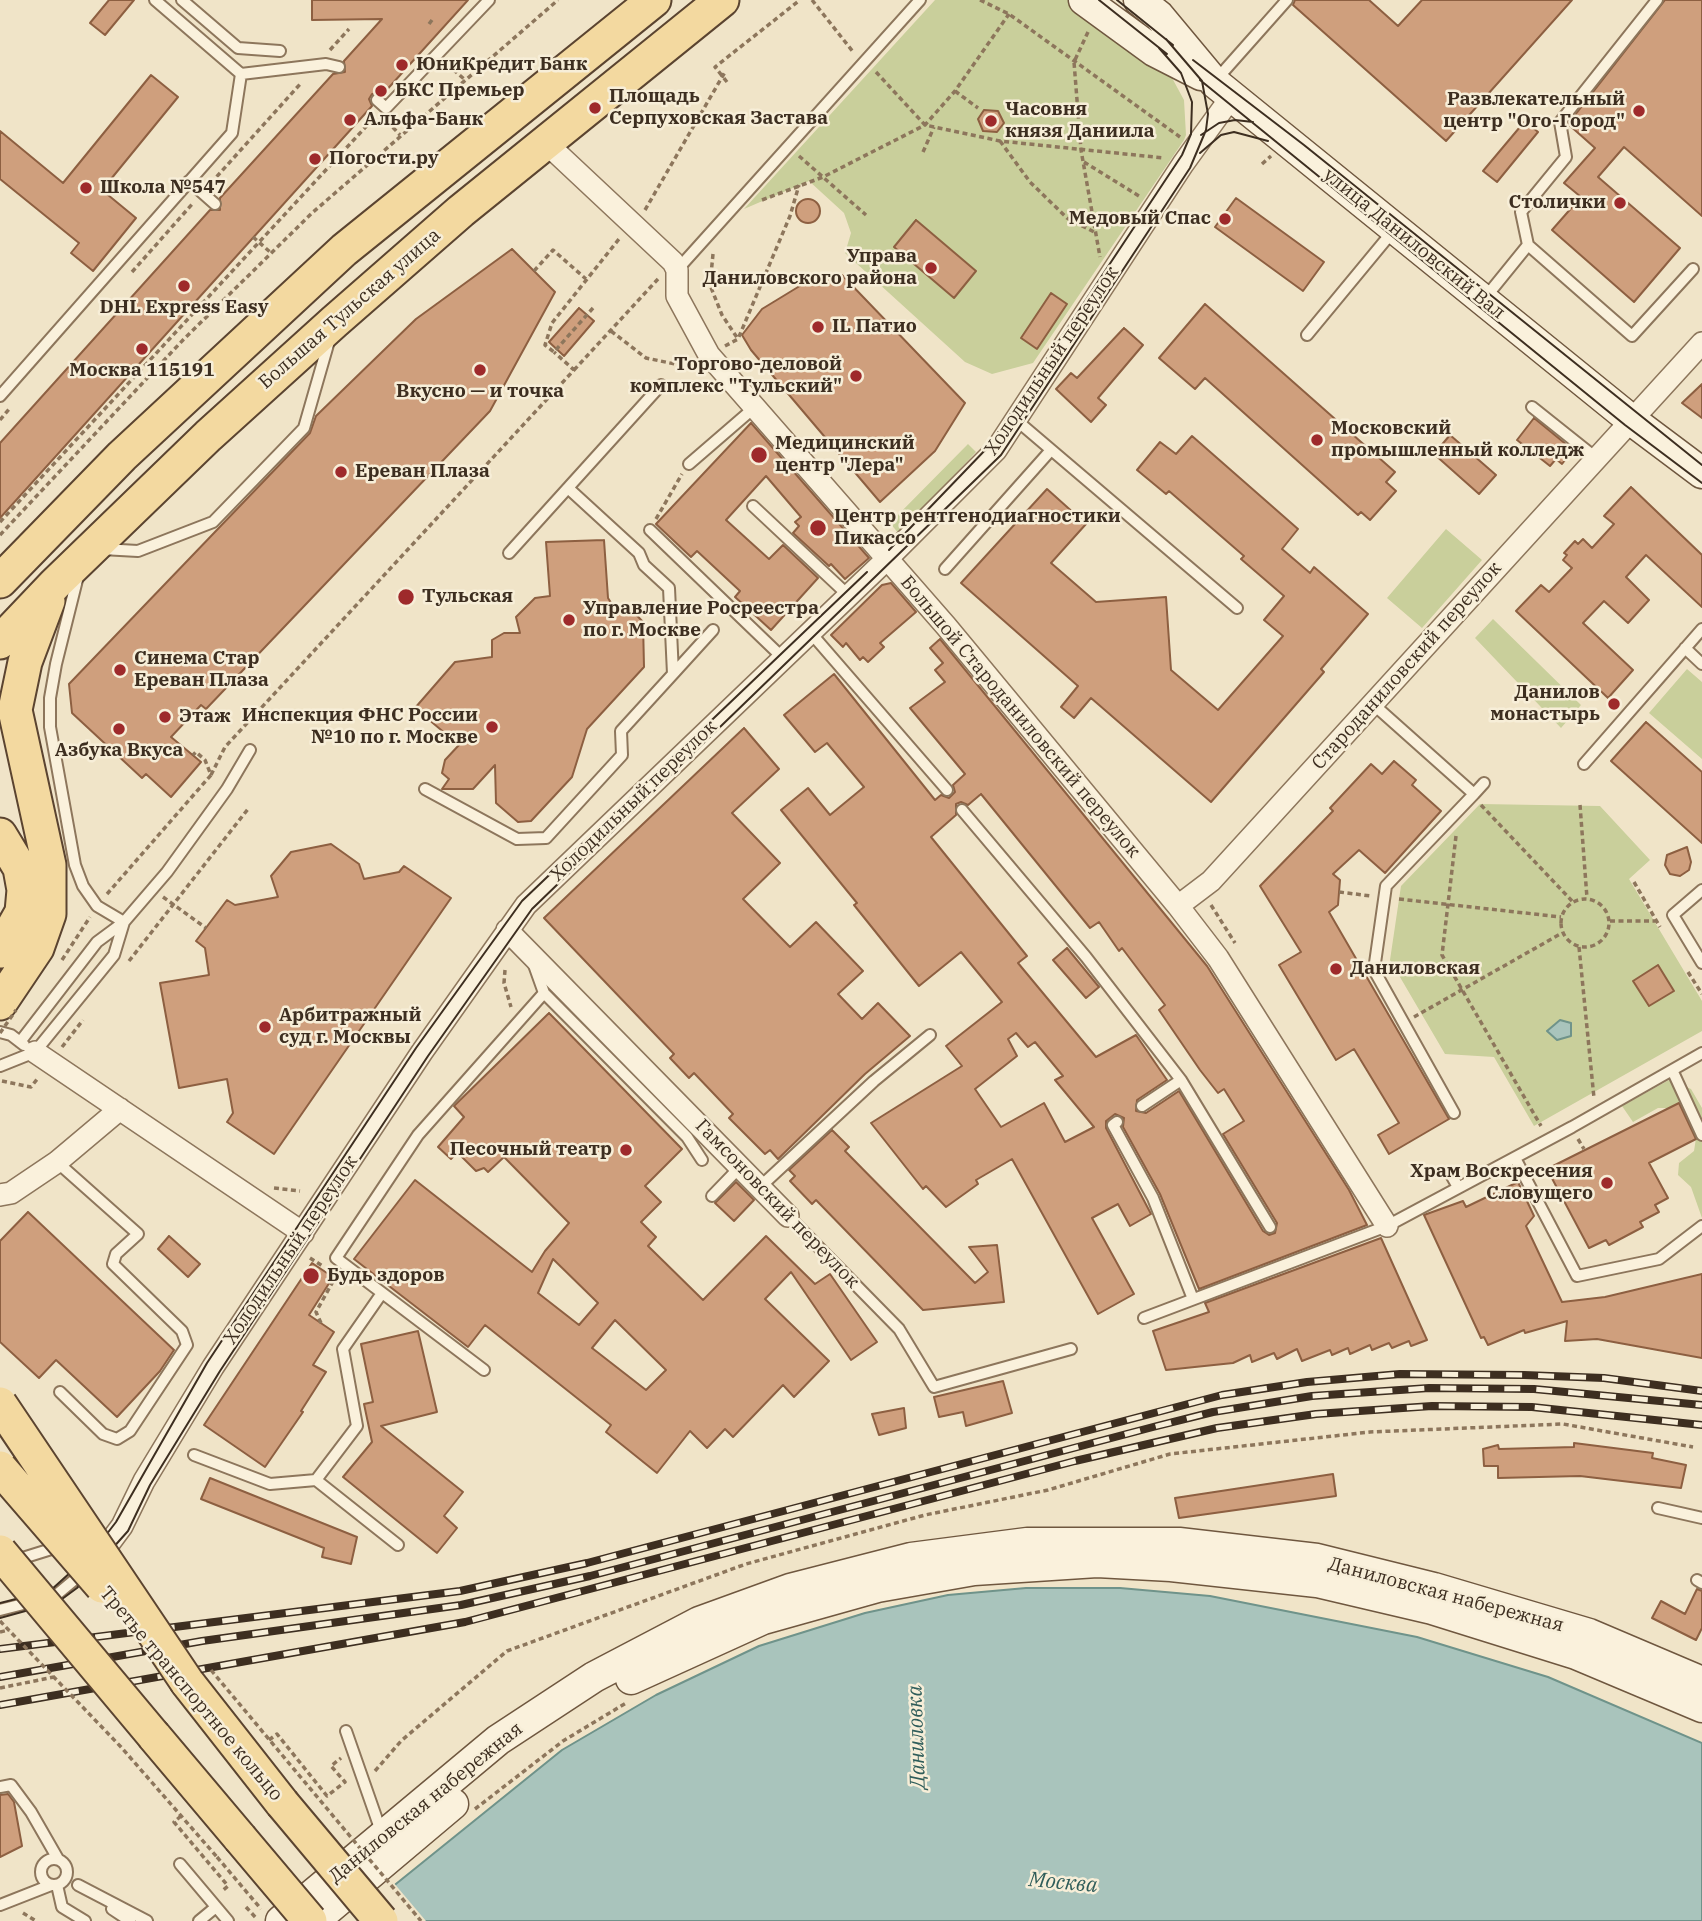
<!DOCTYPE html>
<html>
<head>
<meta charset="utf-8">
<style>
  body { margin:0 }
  canvas { display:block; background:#f0e4c8 }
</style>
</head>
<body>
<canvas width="1702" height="1921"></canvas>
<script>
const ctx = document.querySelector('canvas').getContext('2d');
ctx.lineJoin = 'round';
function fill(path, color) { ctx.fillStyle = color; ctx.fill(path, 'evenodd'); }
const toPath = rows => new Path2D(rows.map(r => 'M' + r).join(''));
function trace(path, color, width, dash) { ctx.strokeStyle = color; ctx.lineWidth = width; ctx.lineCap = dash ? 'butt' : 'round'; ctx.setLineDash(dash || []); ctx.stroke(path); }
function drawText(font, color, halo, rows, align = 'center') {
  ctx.font = font + ' "IBM Plex Serif",serif'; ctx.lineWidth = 5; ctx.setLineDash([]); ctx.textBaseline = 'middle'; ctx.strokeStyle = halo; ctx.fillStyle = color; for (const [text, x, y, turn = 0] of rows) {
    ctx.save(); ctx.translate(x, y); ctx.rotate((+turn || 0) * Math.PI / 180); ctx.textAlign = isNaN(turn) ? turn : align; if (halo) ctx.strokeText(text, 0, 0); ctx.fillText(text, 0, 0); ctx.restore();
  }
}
fill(toPath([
  [935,0,1082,0,1171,76,1184,100,1186,135,1184,140,1033,363,992,374,965,362,845,253,851,233,844,213,809,181,744,209],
  [968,444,976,452,899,534,890,523],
  [1446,529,1482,560,1422,628,1387,598],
  [1493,619,1581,705,1561,728,1475,638],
  [1687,669,1702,682,1702,759,1649,713],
  [1480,804,1600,806,1650,860,1629,879,1702,1001,1702,1031,1534,1126,1494,1057,1445,1054,1390,960,1401,886],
  [1669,1080,1691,1089,1702,1108,1702,1218,1691,1187,1678,1175,1679,1163,1694,1151,1697,1132,1688,1108,1658,1108,1633,1122,1622,1106]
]), '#c9cf9b');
const water = toPath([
  [1560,1020,1571,1023,1571,1036,1557,1040,1547,1031,1560,1020],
  [1026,1588,1120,1588,1210,1596,1417,1637,1548,1677,1702,1743,1702,1921,350,1921,562,1750,656,1695,759,1646,865,1613,948,1595,1026,1588]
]);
fill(water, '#a9c4bc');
trace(water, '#6f938a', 2);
fill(toPath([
  [393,1882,426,1921,347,1921,348,1918]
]), '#f0e4c8');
const building = toPath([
  [109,0,134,0,105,35,90,23,109,0],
  [312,0,468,0,383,94,372,94,369,99,372,106,0,518,0,443,210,210,220,210,220,198,333,74,345,72,344,61,382,19,312,20,312,0],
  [1295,0,1369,0,1398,26,1422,0,1572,0,1446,141,1293,5,1295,0],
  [1665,0,1702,0,1702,216,1624,147,1598,177,1680,248,1634,302,1552,230,1581,197,1564,183,1595,148,1568,124,1665,0],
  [151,75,178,97,102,190,136,218,93,271,71,253,79,243,0,179,0,131,63,183,151,75],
  [984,110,998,111,1004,123,997,132,983,131,978,119,984,110],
  [1525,121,1538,132,1497,182,1483,171,1525,121],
  [1236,198,1324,262,1303,291,1215,227,1236,198],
  '796 211a12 12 0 1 1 24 0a12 12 0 1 1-24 0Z',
  [916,220,976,271,954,298,894,247,916,220],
  [512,249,555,292,490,411,206,709,201,705,171,737,201,762,171,797,146,774,142,778,72,713,69,684,310,433,316,416,416,319,512,249],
  [842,275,965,403,935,451,880,502,751,350,742,335,762,309,803,284,842,275],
  [1051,293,1067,304,1037,349,1021,338,1051,293],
  [1205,304,1395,472,1386,482,1396,491,1370,520,1361,512,1358,515,1205,378,1195,389,1159,358,1205,304],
  [579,308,594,321,564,356,549,342,579,308],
  [1124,328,1143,345,1098,398,1106,405,1091,422,1056,389,1071,373,1077,378,1124,328],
  [1702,384,1702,418,1682,403,1702,384],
  [1534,418,1573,450,1562,464,1556,459,1550,466,1517,440,1534,418],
  [751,423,869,558,845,579,831,564,829,566,793,533,799,526,795,522,801,517,766,476,726,520,769,559,783,545,818,578,771,630,735,597,740,591,697,551,691,557,656,524,751,423],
  [1450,435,1496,475,1479,494,1434,454,1450,435],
  [1192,436,1298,529,1282,549,1310,573,1314,567,1368,614,1321,669,1324,672,1211,802,1091,698,1074,718,1061,707,1078,686,961,583,1047,489,1086,524,1051,563,1096,602,1166,597,1171,670,1218,710,1283,636,1264,620,1284,596,1241,559,1244,556,1169,491,1166,494,1137,470,1160,442,1176,454,1192,436],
  [1631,487,1702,555,1702,607,1646,555,1626,577,1649,600,1628,623,1604,601,1583,623,1633,670,1608,698,1516,611,1541,585,1549,592,1572,568,1563,560,1567,555,1564,553,1575,541,1578,544,1583,539,1592,548,1614,524,1604,516,1631,487],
  [604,540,608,598,615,609,629,607,643,622,644,667,587,729,572,777,531,821,518,822,496,803,495,765,473,789,442,789,449,779,442,773,445,760,459,745,415,708,455,662,492,657,492,640,504,633,520,633,516,617,535,598,550,596,546,542,604,540],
  [891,583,916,612,880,643,884,647,868,662,863,657,860,660,846,643,843,647,831,635,882,585,891,583],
  [940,639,1207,966,1349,1190,1367,1225,1199,1289,1160,1194,1123,1127,1124,1118,1115,1114,1106,1121,1106,1128,1151,1214,1130,1226,1118,1204,1092,1218,1134,1294,1098,1314,1012,1159,976,1180,978,1184,946,1207,926,1186,923,1189,871,1123,962,1066,946,1046,1002,1002,961,952,919,986,854,905,857,903,781,810,808,788,830,815,864,787,827,743,815,752,784,715,834,674,935,800,941,795,949,798,955,792,953,785,965,774,910,708,945,682,935,670,943,663,930,648,940,639],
  [981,794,1090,928,1099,922,1119,951,1122,948,1165,1005,1159,1010,1200,1070,1218,1093,1224,1089,1244,1121,1223,1134,1277,1223,1275,1233,1269,1235,1263,1231,1179,1091,1146,1113,1136,1111,1137,1100,1167,1080,1136,1035,1096,1057,1018,963,1027,956,931,837,956,815,956,804,961,802,968,805,981,794],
  [1016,1033,1028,1047,1035,1042,1063,1076,1055,1080,1094,1127,1065,1142,1044,1103,1001,1127,975,1089,1017,1056,1008,1039,1016,1033],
  [1646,722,1702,772,1702,843,1611,761,1646,722],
  [744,728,779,769,732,813,780,863,743,899,790,947,816,922,863,971,838,994,862,1019,878,1003,910,1036,865,1074,778,1159,770,1150,765,1154,729,1118,733,1114,694,1073,689,1078,670,1058,674,1054,544,918,744,728],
  [1394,761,1416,780,1412,785,1441,811,1385,873,1359,850,1333,874,1340,880,1338,905,1329,912,1449,1119,1389,1154,1378,1135,1399,1123,1354,1049,1336,1060,1279,965,1301,952,1260,886,1333,811,1330,808,1371,764,1382,774,1394,761],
  [331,844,359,864,364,879,399,872,404,866,451,898,274,1154,227,1122,233,1113,227,1079,179,1088,160,983,209,975,205,948,196,941,227,900,235,905,278,897,271,876,291,852,331,844],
  [1687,847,1691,862,1689,870,1680,876,1670,874,1665,865,1667,855,1687,847],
  [1067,948,1099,987,1086,998,1053,960,1067,948],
  [1658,965,1674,991,1649,1006,1633,981,1658,965],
  [549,1013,682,1149,645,1186,661,1202,641,1222,656,1237,648,1246,703,1300,766,1236,815,1284,830,1274,877,1342,851,1360,791,1272,765,1299,829,1361,794,1397,783,1385,733,1437,725,1429,707,1448,690,1431,657,1473,606,1432,611,1425,485,1325,468,1347,354,1259,415,1180,532,1272,545,1251,569,1223,504,1157,488,1172,484,1168,476,1171,457,1152,451,1159,438,1147,464,1117,454,1106,549,1013],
  [553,1259,598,1303,579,1325,538,1293,553,1259],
  [615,1320,666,1370,646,1390,592,1348,615,1320],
  [1679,1103,1696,1139,1649,1163,1668,1198,1655,1205,1659,1212,1640,1222,1643,1227,1609,1245,1606,1240,1589,1248,1547,1169,1679,1103],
  [832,1130,849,1147,845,1151,975,1283,988,1272,969,1247,997,1245,1004,1302,923,1310,816,1200,812,1204,790,1181,795,1176,789,1170,832,1130],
  [736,1182,754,1200,734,1221,715,1203,736,1182],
  [1518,1182,1534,1216,1526,1226,1562,1302,1605,1297,1702,1274,1702,1358,1597,1339,1565,1341,1567,1321,1525,1333,1524,1330,1488,1345,1484,1337,1481,1338,1424,1215,1463,1201,1466,1207,1518,1182],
  [28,1212,174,1350,160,1371,117,1417,56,1360,39,1378,0,1342,0,1241,28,1212],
  [169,1236,200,1264,188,1277,158,1249,169,1236],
  [1381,1238,1427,1340,1411,1346,1409,1341,1392,1348,1389,1343,1372,1350,1370,1345,1350,1354,1348,1348,1332,1355,1330,1350,1302,1361,1297,1349,1277,1359,1274,1353,1252,1362,1250,1355,1233,1363,1166,1370,1153,1331,1209,1312,1205,1303,1381,1238],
  [312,1263,333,1277,309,1315,334,1332,313,1365,326,1372,301,1411,303,1412,265,1467,204,1425,312,1263],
  [418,1331,437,1412,381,1426,463,1492,444,1516,457,1528,437,1553,343,1477,372,1442,364,1404,373,1402,361,1344,418,1331],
  [1003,1381,1012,1413,966,1426,963,1412,939,1417,934,1397,1003,1381],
  [904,1408,906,1428,879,1435,872,1414,904,1408],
  [1574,1443,1653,1453,1652,1458,1686,1465,1681,1488,1580,1476,1498,1478,1498,1466,1484,1466,1483,1449,1498,1445,1499,1449,1574,1447,1574,1443],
  [1333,1474,1336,1496,1179,1518,1175,1498,1333,1474],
  [210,1478,357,1537,351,1564,322,1557,324,1548,201,1499,210,1478],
  [1697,1589,1702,1591,1702,1628,1696,1640,1652,1618,1661,1601,1685,1614,1697,1589],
  [8,1794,14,1802,22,1846,0,1857,0,1795,8,1794]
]);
fill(building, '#cf9f7d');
trace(building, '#8d5f41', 2);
const lane = toPath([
  [155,0,241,74,326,64,339,67],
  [182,0,238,48,280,51],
  [1216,80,1287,0],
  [377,100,386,108,489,0],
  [189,181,215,204],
  [1528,245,1632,336,1693,269],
  [677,270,920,0],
  [1485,298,1528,245,1521,212,1566,157,1560,122,1657,0],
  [1307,335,1393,231],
  [0,396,232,133,241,74],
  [1532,407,1596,458],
  [1015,419,1237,608],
  [689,464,755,407],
  [753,506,849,596],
  [650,530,784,659],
  [102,549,138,551,213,522,304,428,329,341],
  [509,553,661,385],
  [945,569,1051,450],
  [78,576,56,664,50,698,50,727,75,865,83,886,97,906,124,922,167,872,227,789,250,750],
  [810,632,947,790],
  [1685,648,1702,664],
  [673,674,713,630],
  [1373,704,1474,794,1386,886,1374,970,1454,1113],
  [1584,764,1702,629],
  [425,789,517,839,546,838,622,755,621,731,673,674,669,588,644,565,639,553,568,488],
  [1474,794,1484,783],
  [962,810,1086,957,1181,1080,1270,1227],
  [1702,890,1673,915,1702,963],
  [534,965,544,993,687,1137,702,1160],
  [0,1032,11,1035,24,1045],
  [0,1066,35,1052,114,955,124,922,97,942,20,1042],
  [1673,1072,1702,1135],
  [1142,1106,1181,1080],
  [1117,1122,1113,1125,1153,1198,1193,1299],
  [1515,1158,1577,1276,1659,1259,1702,1226],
  [57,1162,138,1234,116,1254,113,1264,182,1331,187,1345,130,1431,117,1439,103,1434,60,1392],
  [1450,1173,1458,1187],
  [760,1187,874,1081,930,1035],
  [712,1196,740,1167],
  [788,1216,899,1329,934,1387,1071,1349],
  [1144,1318,1387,1226,1572,1127,1702,1053],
  [484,1370,336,1258,418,1135,544,993],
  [194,1455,270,1484,316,1480,357,1426,343,1349,382,1293],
  [316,1480,398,1545],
  [1658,1508,1702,1518],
  [13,1561,61,1546],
  [1697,1580,1702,1583],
  [0,1610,55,1596,85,1571],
  [346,1731,382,1834],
  [0,1787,11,1785,31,1812,58,1859],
  '41 1872a13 13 0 1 1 26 0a13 13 0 1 1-26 0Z',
  [180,1864,228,1921],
  [57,1885,62,1907,85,1921],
  [78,1885,147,1921],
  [0,1905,51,1885],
  [112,1909,130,1921],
  [199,1921,216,1907]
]);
const street = toPath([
  [545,142,673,262,677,270,677,296,709,355,946,626,1178,906,1218,958,1387,1226],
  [1178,906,1211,881,1702,343],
  [507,930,788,1216],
  [35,1052,303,1233],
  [0,1195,11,1193,57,1162,120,1109],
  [99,1557,122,1526,144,1481,213,1367,422,1052,526,905,887,559,996,450,1183,164,1232,96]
]);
const secondary = toPath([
  [1084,0,1154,51,1201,75],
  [1139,0,1159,16,1214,82,1630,419,1702,473],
  [631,1679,763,1619,877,1587,974,1570,1097,1562,1171,1566,1317,1582,1432,1609,1576,1654,1702,1707],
  [281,1921,498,1740,594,1677,699,1622,790,1589,911,1558,1027,1543,1179,1543,1317,1559,1434,1588,1589,1634,1702,1682],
  [314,1921,453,1804]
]);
const primary = toPath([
  [0,581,122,456,344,250,654,0],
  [0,642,55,584,208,436,334,322,461,211,722,0],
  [0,835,20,868,24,890,22,912,0,951],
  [0,1003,37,948,49,914,49,865,15,710,25,662,48,601],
  [187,1682,282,1803],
  [154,1736,240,1838]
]);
trace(lane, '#8d765c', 14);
trace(street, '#8d765c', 24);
trace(secondary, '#6f573f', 33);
trace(primary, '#5b4430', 37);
trace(toPath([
  [812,0,854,53],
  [980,0,1009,14,1180,137],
  [429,24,432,20],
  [1088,32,1074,62,1081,150,1100,257],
  [330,50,349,29],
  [447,64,464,79],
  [876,72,925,125,1000,141,1164,158],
  [727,82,715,67,800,0],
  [955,91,978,108],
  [387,121,400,135],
  [1000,141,1030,182,1067,218,1096,233],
  [923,152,934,127],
  [799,156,866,215],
  [1084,162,1139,196],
  [1262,164,1271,156],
  [211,183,302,82],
  [762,200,823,177,925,125,955,91,1009,14],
  [645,210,725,72],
  [253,237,270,252],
  [713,254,710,285,722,315,738,339],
  [534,271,553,250,586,279],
  [132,272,194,202],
  [593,308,554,352,545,345,552,323,619,239],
  [611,331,646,358,694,368],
  [725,346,738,339,790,216,799,185],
  [574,370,658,279],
  [0,420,10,408],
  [656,519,682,474],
  [0,522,374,118],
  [0,535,183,340,312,213,558,0],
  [211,775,225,747,574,370,554,352],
  [1481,805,1572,901],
  [1580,805,1587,898],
  [1456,836,1442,955,1541,1126],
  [1634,882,1660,927],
  [1339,892,1371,896],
  [107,894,211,775,205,760,196,752,193,755],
  [163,897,206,928],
  '1561 923a24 24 0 1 1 48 0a24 24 0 1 1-48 0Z',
  [1399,899,1561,917],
  [1211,905,1235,943],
  [1610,921,1657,921],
  [1579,947,1594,1098],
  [62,960,90,917],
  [129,961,248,809],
  [505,970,504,983,511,1007],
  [1688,972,1702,994],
  [1414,1017,1562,933],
  [62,1047,83,1020],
  [2,1081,31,1087,38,1078],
  [1578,1139,1584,1149],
  [274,1188,300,1191],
  [310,1258,324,1267],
  [321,1323,316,1312,336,1276],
  [0,1632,9,1630],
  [0,1688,54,1677],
  [269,1740,277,1734,327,1796,345,1782,331,1766,341,1758],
  [375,1771,401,1741,507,1651,746,1564,925,1515,1048,1490,1170,1454,1370,1432,1563,1424,1693,1447],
  [475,1809,563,1741,626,1703],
  [181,1816,174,1822,228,1886,222,1891],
  [217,1857,261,1909],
  [246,1907,257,1919],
  [23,1913,36,1921]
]), '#8d765c', 3.5, [5, 3.5]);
trace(lane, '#faf1dc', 10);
trace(street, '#faf1dc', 21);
trace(secondary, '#faf1dc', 30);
trace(primary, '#f3d9a0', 33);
trace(toPath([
  [1099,0,1167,54],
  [1117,0,1173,45],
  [1193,60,1304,145,1702,465],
  [1200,80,1625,425,1702,483],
  [1201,135,1219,123,1235,120,1253,122],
  [1200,153,1221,135,1234,132,1268,141],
  [889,550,989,446,1182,155,1191,134,1192,102,1181,73,1159,48],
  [0,1603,51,1590,93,1552,116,1522,207,1363,416,1048,522,901,867,572],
  [0,1618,58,1602,77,1588,128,1531,150,1485,220,1371,428,1056,532,909,1001,455,1190,168,1206,130,1208,114,1202,81,1166,39]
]), '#3d2e20', 2);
const rail = toPath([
  [0,1649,460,1591,587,1563,1222,1395,1307,1382,1400,1374,1524,1375,1604,1378,1702,1391],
  [0,1677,202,1641,461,1605,590,1576,1153,1427,1213,1412,1312,1396,1429,1388,1534,1389,1702,1405],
  [0,1705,465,1622,1075,1461,1217,1428,1316,1414,1432,1406,1532,1407,1702,1425]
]);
trace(rail, '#3d2e20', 8);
trace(rail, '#f7eed8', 5, [16]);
const primaryBridge = toPath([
  [0,1404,187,1682],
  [0,1468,102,1586],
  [0,1552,154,1736],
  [282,1803,381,1921],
  [240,1838,310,1921]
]);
trace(primaryBridge, '#5b4430', 37, []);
trace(toPath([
  [0,1033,16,1010],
  [0,1621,121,1747,217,1857],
  [211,1670,421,1921]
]), '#8d765c', 3.5, [5, 3.5]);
trace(primaryBridge, '#f3d9a0', 33);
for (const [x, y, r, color] of [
  [402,65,7,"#9e2a2b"],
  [381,91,7,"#9e2a2b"],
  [595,108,7,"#9e2a2b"],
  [1639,111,7,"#9e2a2b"],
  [350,120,7,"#9e2a2b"],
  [991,121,7,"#9e2a2b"],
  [315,159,7,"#9e2a2b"],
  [86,188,7,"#9e2a2b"],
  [1620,203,7,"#9e2a2b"],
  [1225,219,7,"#9e2a2b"],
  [931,268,7,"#9e2a2b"],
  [184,286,7,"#9e2a2b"],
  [818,327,7,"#9e2a2b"],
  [142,349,7,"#9e2a2b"],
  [480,370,7,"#9e2a2b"],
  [856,376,7,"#9e2a2b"],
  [1317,440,7,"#9e2a2b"],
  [759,455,9,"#9e2a2b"],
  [341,472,7,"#9e2a2b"],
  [818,528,9,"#9e2a2b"],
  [406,597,9,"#9e2a2b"],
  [569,620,7,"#9e2a2b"],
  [120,670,7,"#9e2a2b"],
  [1614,704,7,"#9e2a2b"],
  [165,717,7,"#9e2a2b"],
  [492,727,7,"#9e2a2b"],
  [119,729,7,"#9e2a2b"],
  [1336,969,7,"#9e2a2b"],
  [265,1027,7,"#9e2a2b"],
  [626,1150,7,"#9e2a2b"],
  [1607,1183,7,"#9e2a2b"],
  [311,1276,9,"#9e2a2b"]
]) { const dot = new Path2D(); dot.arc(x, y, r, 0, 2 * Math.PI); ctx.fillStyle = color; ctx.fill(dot); trace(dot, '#f7eed8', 2.5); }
drawText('bold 19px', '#3d2e20', '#f7eed8', [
  ["ЮниКредит Банк",416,65],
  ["БКС Премьер",395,91],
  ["Площадь",609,97],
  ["Серпуховская Застава",609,119],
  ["Развлекательный",1625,100,"right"],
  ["центр \"Ого-Город\"",1625,122,"right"],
  ["Часовня",1005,110],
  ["князя Даниила",1005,132],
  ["Альфа-Банк",364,120],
  ["Погости.ру",329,159],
  ["Школа №547",100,188],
  ["Столички",1606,203,"right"],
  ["Медовый Спас",1211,219,"right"],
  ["Управа",917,257,"right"],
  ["Даниловского района",917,279,"right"],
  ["DHL Express Easy",184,308,"center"],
  ["IL Патио",832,327],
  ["Торгово-деловой",842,365,"right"],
  ["комплекс \"Тульский\"",842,387,"right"],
  ["Москва 115191",142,371,"center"],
  ["Вкусно — и точка",480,392,"center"],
  ["Московский",1331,429],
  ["промышленный колледж",1331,451],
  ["Медицинский",775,444],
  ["центр \"Лера\"",775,466],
  ["Ереван Плаза",355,472],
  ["Центр рентгенодиагностики",834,517],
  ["Пикассо",834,539],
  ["Тульская",422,597],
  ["Управление Росреестра",583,609],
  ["по г. Москве",583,631],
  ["Синема Стар",134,659],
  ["Ереван Плаза",134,681],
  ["Данилов",1600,693,"right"],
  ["монастырь",1600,715,"right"],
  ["Инспекция ФНС России",478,716,"right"],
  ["№10 по г. Москве",478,738,"right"],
  ["Этаж",179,717],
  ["Азбука Вкуса",119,751,"center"],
  ["Даниловская",1350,969],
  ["Арбитражный",279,1016],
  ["суд г. Москвы",279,1038],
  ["Песочный театр",612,1150,"right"],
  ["Храм Воскресения",1593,1172,"right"],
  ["Словущего",1593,1194,"right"],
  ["Будь здоров",327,1276]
], 'left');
drawText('19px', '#3d2e20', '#f7eed8', [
  ["улица Даниловский Вал",1414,244,39],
  ["Большая Тульская улица",350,309,-41],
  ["Холодильный переулок",1052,361,-56],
  ["Староданиловский переулок",1407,666,-48],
  ["Большой Староданиловский переулок",1020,717,50],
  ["Холодильный переулок",634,801,-44],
  ["Гамсоновский переулок",777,1204,46],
  ["Холодильный переулок",291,1250,-56],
  ["Даниловская набережная",1446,1595,15],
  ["Третье транспортное кольцо",191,1694,50],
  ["Даниловская набережная",426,1803,-39]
]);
drawText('italic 21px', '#2f5d5a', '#f7eed8', [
  ["Даниловка",917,1737,-92],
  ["Москва",1063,1883,5]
]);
</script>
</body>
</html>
